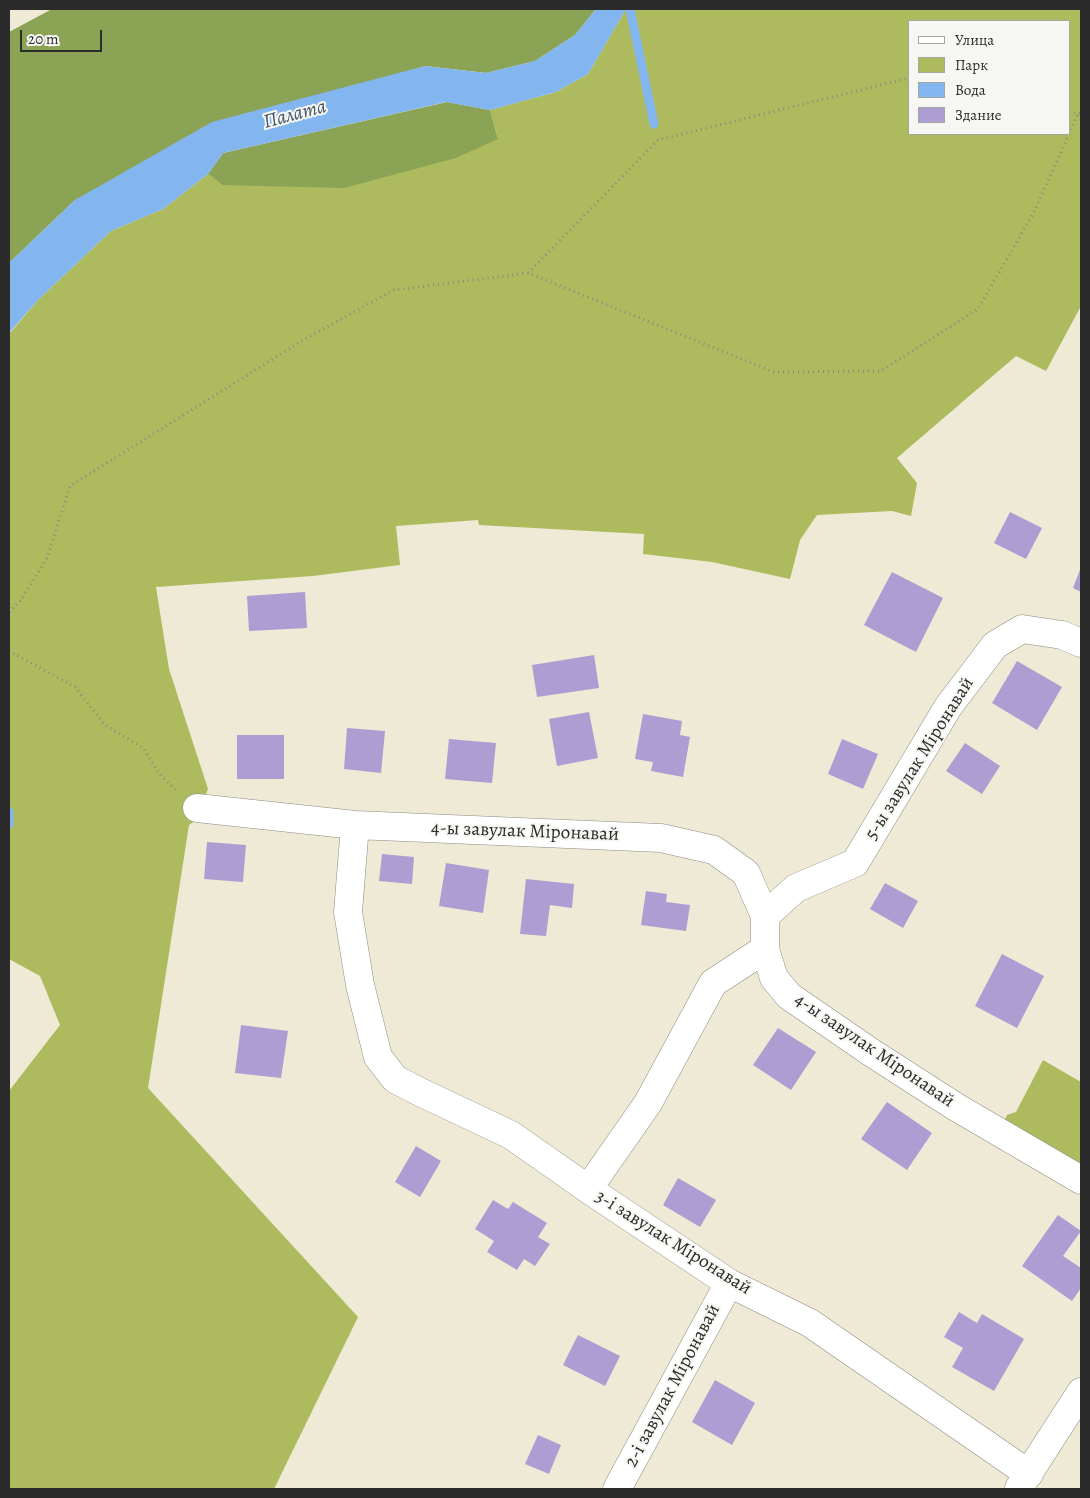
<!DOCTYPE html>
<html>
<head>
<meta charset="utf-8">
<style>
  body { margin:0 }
  #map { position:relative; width:1090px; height:1498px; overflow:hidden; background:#efead5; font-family:Alegreya,serif }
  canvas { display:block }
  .frame { position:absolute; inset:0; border:10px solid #2b2b2b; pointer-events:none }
  .legend { position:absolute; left:908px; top:20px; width:162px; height:115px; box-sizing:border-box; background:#f6f6f2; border:1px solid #a5a5a2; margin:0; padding:6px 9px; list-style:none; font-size:15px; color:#2b2b2b }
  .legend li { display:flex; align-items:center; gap:10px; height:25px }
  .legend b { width:25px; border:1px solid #a5a5a2 }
  .scale { position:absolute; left:20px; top:30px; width:82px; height:22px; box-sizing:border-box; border:2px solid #2b2b2b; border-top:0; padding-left:6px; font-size:15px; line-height:18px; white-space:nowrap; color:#2b2b2b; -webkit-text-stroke:4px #f6f6f2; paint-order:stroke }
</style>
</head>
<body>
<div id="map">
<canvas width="1090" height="1498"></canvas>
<div class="frame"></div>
<ul class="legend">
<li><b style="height:6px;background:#fff"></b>Улица</li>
<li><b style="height:14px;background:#adbb5e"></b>Парк</li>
<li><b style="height:14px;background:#83b5ef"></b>Вода</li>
<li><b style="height:14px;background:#ad9dd2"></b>Здание</li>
</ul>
<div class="scale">20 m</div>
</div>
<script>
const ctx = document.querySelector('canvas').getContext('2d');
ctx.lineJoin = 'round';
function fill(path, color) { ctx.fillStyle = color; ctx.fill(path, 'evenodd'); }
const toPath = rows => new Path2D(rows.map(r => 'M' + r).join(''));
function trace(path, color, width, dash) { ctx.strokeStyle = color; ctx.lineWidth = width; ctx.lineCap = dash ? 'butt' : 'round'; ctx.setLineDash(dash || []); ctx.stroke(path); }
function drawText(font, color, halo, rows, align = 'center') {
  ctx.font = font + ' Alegreya,serif'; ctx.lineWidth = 4; ctx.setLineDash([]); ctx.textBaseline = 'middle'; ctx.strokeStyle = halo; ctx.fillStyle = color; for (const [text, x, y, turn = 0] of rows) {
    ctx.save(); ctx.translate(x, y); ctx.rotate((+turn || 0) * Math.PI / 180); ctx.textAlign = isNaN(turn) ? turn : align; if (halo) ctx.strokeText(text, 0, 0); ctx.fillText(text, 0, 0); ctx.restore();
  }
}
fill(toPath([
  [626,9,1081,9,1081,306,1046,371,1016,356,897,458,917,483,911,516,892,511,817,515,800,540,790,579,712,562,643,554,644,534,479,525,478,520,396,526,400,565,313,576,156,587,169,669,208,789,196,820,189,825,148,1088,358,1317,274,1489,9,1489,9,1091,60,1025,40,976,9,959,9,334,38,300,111,231,163,209,208,174,222,185,498,139,490,110,556,92,588,74],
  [909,21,1069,21,1069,134,909,134],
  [1043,1060,1081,1082,1081,1169,1003,1124,1007,1115,1016,1112]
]), '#adbb5e');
fill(toPath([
  [52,9,596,9,575,35,535,61,486,73,425,66,75,200,9,263,9,32],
  [447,102,490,110,498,139,456,158,344,188,222,185,208,174,223,153]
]), '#8aa355');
fill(toPath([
  [596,9,626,9,588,74,556,92,490,110,446,102,223,153,208,174,163,209,111,231,38,300,9,333,9,263,75,200,212,122,425,66,486,73,535,61,575,35]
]), '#83b5ef');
trace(toPath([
  [630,9,654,124],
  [9,812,9,824]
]), '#83b5ef', 9);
fill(toPath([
  [1010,512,1042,528,1026,559,994,543],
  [1081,567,1081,592,1073,588],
  [892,572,943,598,916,652,864,625],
  [305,592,307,628,249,631,247,596],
  [594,655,599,688,537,697,532,665],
  [1017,661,1062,687,1037,730,992,703],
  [589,712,598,758,557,766,549,719],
  [643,714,682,721,680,735,690,737,683,777,651,771,653,762,635,759],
  [347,728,385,731,381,773,344,769],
  [237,735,284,735,284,779,237,779],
  [449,739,496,743,492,783,445,779],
  [842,739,878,754,863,789,828,774],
  [965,743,1000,766,982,794,946,771],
  [207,842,246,845,243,882,204,879],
  [382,854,414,857,412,884,379,881],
  [446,863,489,870,483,913,439,906],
  [526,879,574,884,572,908,550,905,546,936,520,934],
  [885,883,918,901,903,928,870,909],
  [646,891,667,894,666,902,690,905,686,931,641,925],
  [1002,954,1044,976,1017,1028,975,1006],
  [241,1025,288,1031,281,1078,235,1073],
  [778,1028,816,1052,791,1090,753,1065],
  [887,1102,932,1133,907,1170,861,1139],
  [416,1146,441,1161,420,1197,395,1182],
  [678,1178,716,1200,700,1227,663,1205],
  [493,1200,508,1209,513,1202,547,1223,538,1237,550,1244,535,1266,524,1259,517,1270,487,1252,494,1241,475,1229],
  [1058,1215,1081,1231,1063,1256,1081,1268,1081,1288,1072,1301,1022,1266],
  [959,1312,977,1323,982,1314,1024,1339,994,1391,952,1367,963,1348,944,1337],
  [578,1335,620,1356,605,1386,563,1365],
  [715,1380,755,1403,732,1445,692,1422],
  [538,1435,561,1445,549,1474,525,1464]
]), '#ad9dd2');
const minor = toPath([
  [197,808,355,825,661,838,714,850,746,873,765,916,765,949,774,978,789,996,872,1053,956,1107,1081,1180],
  [355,825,348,912,360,985,378,1057,395,1079,418,1091,511,1135,588,1189,729,1283,810,1323,1029,1474],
  [765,916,796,888,855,863,948,707,995,645,1022,629,1062,635,1081,643],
  [588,1189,648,1103,713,983,765,949],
  [1019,1488,1081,1392],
  [617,1489,729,1283]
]);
trace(minor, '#8d8a80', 29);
trace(toPath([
  [1069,112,1081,114],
  [528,273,658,140,909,78],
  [9,612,20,601,47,558,70,486,305,339,394,290,528,273,774,372,881,371,978,309,1034,212,1078,114],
  [9,651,75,687,105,725,143,748,161,776,176,790]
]), '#8d8a80', 3, [1, 4]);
trace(minor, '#fff', 28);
drawText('19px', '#2b2b2b', '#f6f6f2', [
  ["5-ы завулак Міронавай",920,759,-58],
  ["4-ы завулак Міронавай",525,832,2],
  ["4-ы завулак Міронавай",874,1051,34],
  ["3-і завулак Міронавай",673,1243,32],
  ["2-і завулак Міронавай",673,1386,-62]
]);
drawText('italic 20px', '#455466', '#f6f6f2', [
  ["Палата",295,115,-15]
]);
</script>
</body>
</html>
